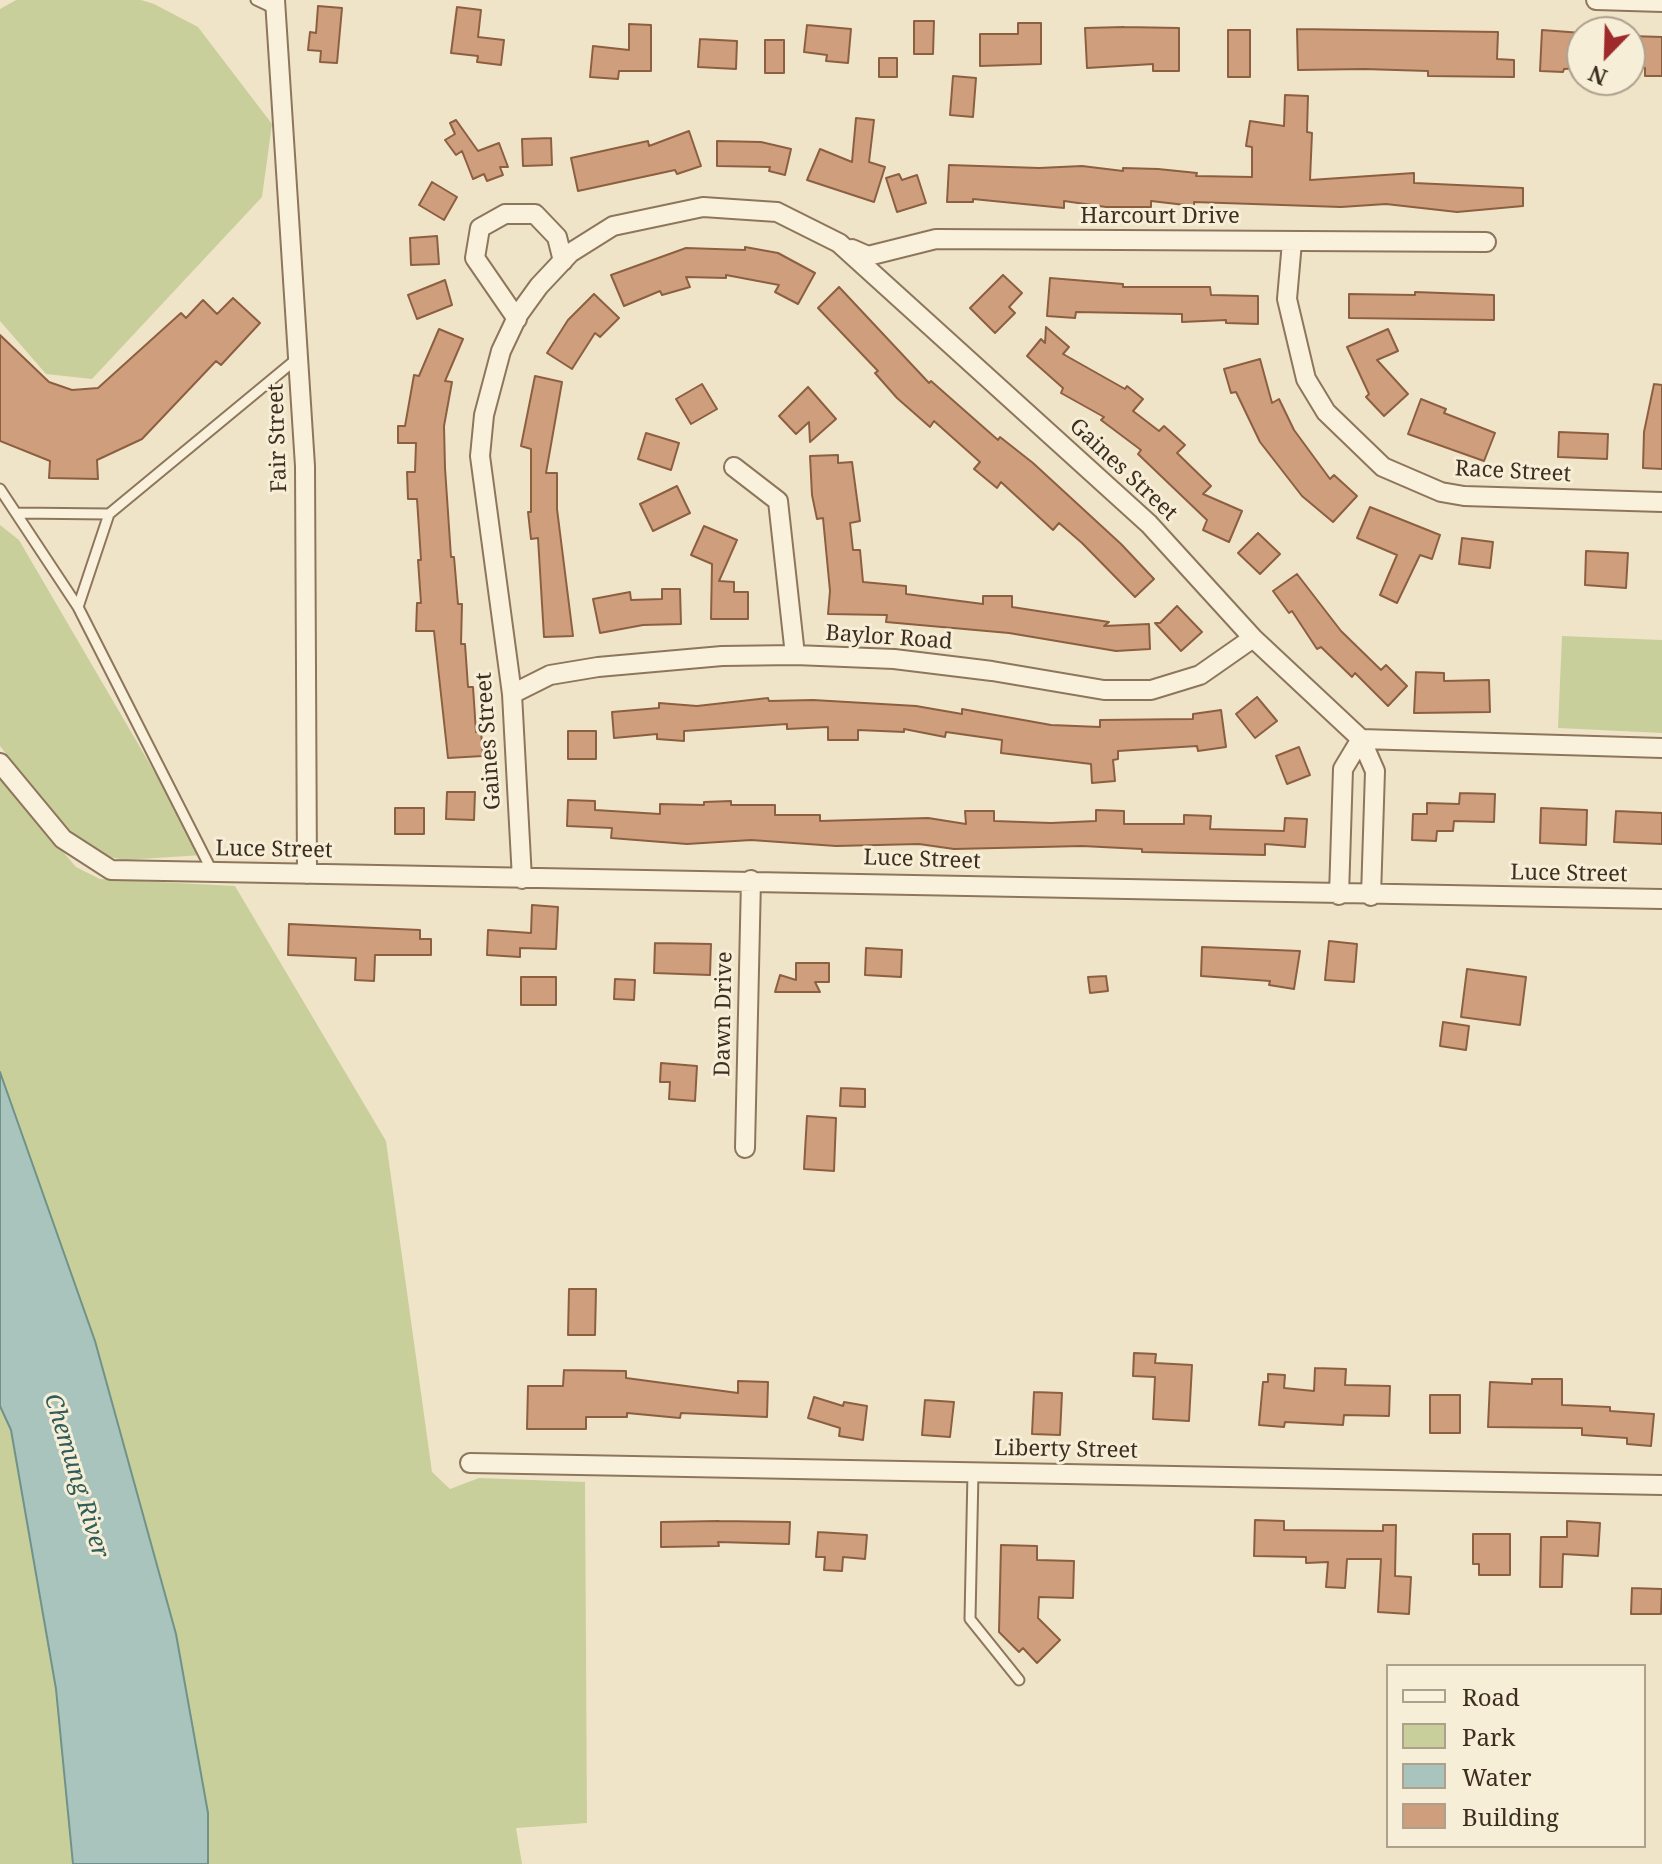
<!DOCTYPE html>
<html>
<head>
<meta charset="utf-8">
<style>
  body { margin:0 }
  #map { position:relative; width:1662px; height:1864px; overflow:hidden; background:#f0e4c8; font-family:"Noto Serif",serif }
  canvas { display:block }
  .legend { position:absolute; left:1386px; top:1664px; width:260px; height:184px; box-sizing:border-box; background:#f7eed8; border:2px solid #ada18e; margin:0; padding:10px 14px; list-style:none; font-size:24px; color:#3d2e20 }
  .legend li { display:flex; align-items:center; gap:16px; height:40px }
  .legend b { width:40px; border:2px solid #ada18e }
  .north { position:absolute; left:1566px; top:16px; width:80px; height:80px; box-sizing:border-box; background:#f7eed8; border:2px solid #ada18e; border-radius:50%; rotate:203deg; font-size:22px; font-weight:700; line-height:32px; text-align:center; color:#3d2e20 }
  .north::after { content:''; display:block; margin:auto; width:28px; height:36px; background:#9e2a2b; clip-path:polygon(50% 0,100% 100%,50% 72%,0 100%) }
</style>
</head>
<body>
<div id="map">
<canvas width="1662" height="1864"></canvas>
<ul class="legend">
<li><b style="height:10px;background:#faf1dc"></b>Road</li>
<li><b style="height:22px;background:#c9cf9b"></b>Park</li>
<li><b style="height:22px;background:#a9c4bc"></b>Water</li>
<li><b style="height:22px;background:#cf9f7d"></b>Building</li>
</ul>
<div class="north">N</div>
</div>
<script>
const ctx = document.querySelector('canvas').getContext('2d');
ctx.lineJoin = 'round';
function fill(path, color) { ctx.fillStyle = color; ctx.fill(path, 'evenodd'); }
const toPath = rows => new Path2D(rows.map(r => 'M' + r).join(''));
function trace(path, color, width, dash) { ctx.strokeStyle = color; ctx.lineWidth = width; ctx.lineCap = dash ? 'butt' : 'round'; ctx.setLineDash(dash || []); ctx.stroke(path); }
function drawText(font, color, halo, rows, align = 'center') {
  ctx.font = font + ' "Noto Serif",serif'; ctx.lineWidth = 6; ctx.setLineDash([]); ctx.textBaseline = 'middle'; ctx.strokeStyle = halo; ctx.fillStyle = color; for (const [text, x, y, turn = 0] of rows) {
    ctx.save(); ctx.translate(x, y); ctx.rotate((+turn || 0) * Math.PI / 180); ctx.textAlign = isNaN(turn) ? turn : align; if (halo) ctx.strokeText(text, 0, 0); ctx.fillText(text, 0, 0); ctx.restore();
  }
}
fill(toPath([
  [16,0,141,0,154,4,198,27,272,124,262,197,92,379,46,374,0,321,0,9],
  [0,525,19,540,203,855,124,860,96,854,52,814,0,746],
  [1562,636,1662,640,1662,733,1558,728],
  [0,778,76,867,100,879,235,886,386,1141,432,1472,450,1489,479,1478,585,1482,587,1823,516,1828,522,1864,208,1864,208,1813,176,1634,95,1341,0,1072],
  [0,1406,11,1430,56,1689,73,1864,0,1864]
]), '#c9cf9b');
const water = toPath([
  [0,1072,95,1341,176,1634,208,1813,208,1864,73,1864,56,1689,11,1430,0,1406,0,1072]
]);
fill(water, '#a9c4bc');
trace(water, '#6f938a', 2);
const building = toPath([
  [318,6,342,8,337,63,320,62,321,51,308,50,310,32,316,33,318,6],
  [457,7,481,10,478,37,504,40,501,65,477,62,478,56,451,53,457,7],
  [914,21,934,21,933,54,914,54,914,21],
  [1018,23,1041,23,1041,64,980,66,980,34,1018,34,1018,23],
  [629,24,651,25,651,71,619,71,618,79,590,77,593,46,629,50,629,24],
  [807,25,851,29,848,63,826,61,827,55,804,52,807,25],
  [1124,27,1179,28,1179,71,1153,71,1153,64,1087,68,1085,28,1124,27],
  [1297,29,1498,32,1497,59,1514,60,1514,77,1428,76,1428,71,1364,69,1298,70,1297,29],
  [1228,30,1250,30,1250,77,1228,77,1228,30],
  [1542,30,1582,33,1582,68,1564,69,1563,72,1540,71,1542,30],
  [1630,36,1662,37,1662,76,1645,76,1645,68,1630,66,1630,36],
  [700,39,737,41,736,69,698,67,700,39],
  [765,40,784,40,784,73,765,73,765,40],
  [879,58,897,58,897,77,879,77,879,58],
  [953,76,976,78,973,117,950,115,953,76],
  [1285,95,1308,96,1307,132,1312,133,1310,180,1414,173,1414,183,1523,188,1523,206,1457,212,1386,204,1341,207,1194,202,1194,206,1151,201,1151,207,1106,207,1064,201,1064,208,973,199,973,202,947,202,949,165,1039,168,1082,166,1123,171,1123,168,1158,169,1197,173,1196,176,1252,177,1252,147,1246,146,1250,121,1284,126,1285,95],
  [856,118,874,120,869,162,885,167,874,202,807,180,820,149,852,162,856,118],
  [456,120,478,151,499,143,508,167,500,167,503,175,487,181,484,174,473,179,462,151,456,155,445,140,455,134,450,123,456,120],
  [689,131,701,166,677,174,675,170,578,191,571,158,648,141,649,146,689,131],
  [551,138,552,165,523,166,522,139,551,138],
  [717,141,761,142,791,149,785,175,769,171,770,167,717,166,717,141],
  [899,174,902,180,917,175,926,203,897,212,886,178,899,174],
  [432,182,457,197,444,220,419,205,432,182],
  [437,236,439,264,411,265,410,238,437,236],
  [745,247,778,253,815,273,798,304,775,292,779,285,726,275,726,278,686,277,690,287,662,295,660,291,624,306,611,275,686,248,745,250,745,247],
  [1003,275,1022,293,1009,307,1015,313,995,333,970,308,1003,275],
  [1050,278,1123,284,1123,287,1210,287,1211,295,1258,296,1258,324,1226,323,1226,320,1182,322,1182,314,1076,312,1075,318,1047,316,1050,278],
  [445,280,452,305,417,319,408,295,445,280],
  [839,287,929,383,931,381,998,440,1000,437,1033,463,1121,544,1154,579,1135,597,1082,543,1059,523,1053,530,1001,482,997,488,974,469,980,462,934,421,930,427,897,398,875,373,878,371,818,308,839,287],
  [1415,292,1494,295,1494,320,1349,318,1349,294,1415,295,1415,292],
  [594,294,619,318,600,337,595,333,572,369,547,353,568,320,594,294],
  [233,298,260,323,221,365,216,361,142,439,97,460,98,479,49,478,50,461,0,441,0,335,49,382,72,390,98,388,181,313,186,318,203,300,217,314,233,298],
  [1046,327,1069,347,1063,354,1125,389,1127,386,1143,399,1133,411,1159,431,1164,426,1185,445,1177,453,1211,486,1203,494,1242,511,1229,542,1203,530,1207,520,1138,454,1141,450,1101,420,1104,417,1061,393,1063,388,1027,356,1041,339,1045,343,1046,327],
  [439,329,463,339,445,381,452,382,444,426,445,468,451,557,454,557,458,604,462,604,461,644,465,644,468,687,473,687,476,732,481,731,483,756,448,758,434,631,416,631,417,603,421,603,418,560,421,560,417,499,408,499,407,472,415,472,416,443,398,443,398,426,405,426,414,375,419,376,439,329],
  [1388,329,1398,351,1377,360,1408,394,1384,416,1366,397,1369,394,1347,347,1388,329],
  [1260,359,1272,403,1279,399,1294,430,1330,479,1334,475,1357,496,1333,522,1302,496,1260,442,1236,392,1231,393,1224,369,1260,359],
  [535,376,562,382,546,473,557,473,557,509,573,636,544,637,538,538,531,539,528,512,531,512,531,449,521,446,535,376],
  [702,384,717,409,691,424,676,399,702,384],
  [1654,384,1662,385,1662,469,1643,468,1644,432,1654,384],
  [808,387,836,419,810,442,809,422,796,434,779,416,808,387],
  [1421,399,1446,409,1444,413,1495,433,1484,461,1408,434,1421,399],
  [1559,432,1608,434,1607,459,1558,457,1559,432],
  [646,433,679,443,671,470,638,459,646,433],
  [838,455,838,463,852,462,860,521,850,523,853,550,860,550,863,582,906,586,906,594,983,604,983,596,1012,596,1012,607,1109,622,1104,626,1149,624,1150,649,1116,651,1009,633,886,622,887,615,828,614,830,591,823,518,817,519,812,495,810,456,838,455],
  [677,486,690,513,653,531,640,504,677,486],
  [1370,507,1440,535,1432,559,1420,555,1397,603,1380,595,1397,555,1357,538,1370,507],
  [704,526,737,540,719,581,734,582,734,592,748,592,748,619,711,619,712,564,691,555,704,526],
  [1258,533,1280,554,1260,574,1238,553,1258,533],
  [1462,538,1493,542,1490,568,1459,564,1462,538],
  [1586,551,1628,553,1626,588,1585,585,1586,551],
  [1297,574,1341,631,1381,670,1386,665,1407,686,1388,706,1355,673,1352,677,1321,647,1317,649,1292,611,1289,613,1273,591,1297,574],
  [662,589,680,589,681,624,643,625,600,633,593,599,630,592,631,600,662,599,662,589],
  [1177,606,1202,632,1181,651,1155,623,1160,623,1177,606],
  [1416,672,1444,673,1444,681,1489,680,1490,712,1414,713,1416,672],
  [1257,697,1277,721,1255,738,1236,714,1257,697],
  [768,698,769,701,813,700,916,706,962,714,962,709,1051,725,1100,727,1100,720,1193,719,1193,714,1221,710,1226,747,1198,751,1197,746,1118,751,1118,759,1113,760,1115,781,1092,783,1091,764,1001,753,1002,740,946,732,945,737,904,729,904,732,858,730,858,740,828,740,828,727,787,729,787,724,684,731,684,741,657,739,657,734,614,738,612,712,659,708,659,703,697,706,768,698],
  [568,731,596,731,596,759,568,759,568,731],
  [1299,747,1310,775,1287,784,1276,756,1299,747],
  [447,792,475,792,474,820,446,819,447,792],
  [1460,793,1495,794,1494,822,1454,821,1453,831,1437,831,1436,841,1412,840,1413,814,1427,814,1427,803,1459,804,1460,793],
  [568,800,595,801,595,810,660,814,660,804,704,805,704,802,731,801,731,805,775,805,775,815,820,815,820,821,928,818,966,824,965,811,994,811,994,821,1051,823,1096,821,1096,810,1124,811,1124,824,1184,824,1184,815,1211,816,1210,829,1284,831,1285,818,1307,819,1305,847,1265,844,1265,855,1142,852,1142,849,1082,846,954,849,919,844,836,846,751,840,687,844,611,838,612,828,567,826,568,800],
  [395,808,424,808,424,834,395,834,395,808],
  [1541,808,1587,810,1586,845,1540,843,1541,808],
  [1616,811,1662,813,1662,844,1614,842,1616,811],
  [532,905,558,907,556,949,520,948,520,957,487,955,488,930,531,933,532,905],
  [289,924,420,930,420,939,431,939,431,955,375,955,374,981,355,980,356,958,288,955,289,924],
  [1329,941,1357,944,1354,982,1325,980,1329,941],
  [655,943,711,944,710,975,654,973,655,943],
  [1202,947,1300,951,1294,989,1269,985,1270,981,1201,976,1202,947],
  [866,948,902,950,901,977,865,975,866,948],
  [796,963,829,963,829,982,815,982,820,992,775,992,780,975,796,980,796,963],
  [1467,969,1526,977,1520,1025,1461,1017,1467,969],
  [1106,976,1108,991,1090,993,1088,977,1106,976],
  [521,977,556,977,556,1005,521,1005,521,977],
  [615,979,635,980,634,1000,614,999,615,979],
  [1443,1022,1469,1026,1466,1050,1440,1046,1443,1022],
  [661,1063,697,1066,695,1101,669,1099,670,1082,660,1082,661,1063],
  [841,1088,865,1089,865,1107,840,1106,841,1088],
  [807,1116,836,1118,834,1171,804,1169,807,1116],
  [569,1289,596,1289,595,1335,568,1335,569,1289],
  [1134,1353,1156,1354,1155,1363,1192,1365,1189,1421,1153,1419,1155,1377,1133,1376,1134,1353],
  [1315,1368,1346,1369,1345,1385,1390,1386,1389,1416,1344,1415,1343,1425,1285,1422,1284,1427,1259,1425,1263,1382,1268,1382,1268,1374,1285,1375,1284,1388,1314,1391,1315,1368],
  [564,1370,626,1371,626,1378,738,1393,738,1381,768,1382,767,1417,681,1413,680,1418,627,1413,627,1417,586,1417,586,1429,527,1429,528,1386,563,1386,564,1370],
  [1532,1379,1562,1379,1562,1405,1610,1407,1610,1411,1654,1414,1651,1446,1627,1444,1627,1438,1582,1435,1582,1428,1488,1427,1490,1382,1532,1384,1532,1379],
  [1034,1392,1062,1393,1060,1435,1032,1434,1034,1392],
  [1430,1395,1460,1395,1460,1433,1430,1433,1430,1395],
  [814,1397,843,1406,844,1402,867,1406,863,1440,839,1436,840,1428,808,1418,814,1397],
  [925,1400,954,1402,950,1437,922,1435,925,1400],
  [1255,1520,1284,1521,1284,1530,1383,1531,1383,1525,1396,1525,1395,1576,1411,1577,1409,1614,1378,1612,1381,1559,1347,1559,1345,1588,1326,1587,1328,1562,1306,1563,1306,1557,1254,1556,1255,1520],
  [719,1521,790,1522,789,1544,718,1542,719,1546,661,1547,661,1522,719,1521],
  [1567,1521,1600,1523,1598,1556,1563,1554,1562,1587,1540,1587,1541,1537,1567,1537,1567,1521],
  [818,1532,867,1535,865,1559,843,1557,842,1571,824,1570,825,1557,816,1557,818,1532],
  [1473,1534,1510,1534,1510,1575,1479,1575,1479,1564,1473,1564,1473,1534],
  [1001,1545,1037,1546,1037,1560,1074,1561,1073,1598,1039,1597,1038,1618,1060,1640,1037,1663,1023,1648,1019,1652,999,1632,1001,1545],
  [1632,1588,1662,1589,1661,1614,1631,1614,1632,1588]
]);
fill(building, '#cf9f7d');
trace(building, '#8d5f41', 2);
const service = toPath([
  [256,0,275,9],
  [0,489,78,607],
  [17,513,109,514],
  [212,871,78,607,109,514,299,357],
  [973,1472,970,1619,1019,1680]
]);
const minor = toPath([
  [275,0,305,466,307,874],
  [1596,0,1662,2],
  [1292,242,1287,299,1306,379,1326,412,1383,467,1441,492,1464,496,1662,502],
  [852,249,868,256,936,239,1486,242],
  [517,319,475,258,480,228,505,214,535,214,557,237,563,261],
  [734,467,778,501,795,655],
  [512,694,550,675,598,667,722,656,795,655,894,659,992,671,1104,690,1151,690,1200,675,1253,638],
  [1361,739,1375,771,1371,896],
  [0,763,63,839,111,870,1662,899],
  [522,879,512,694,480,456,484,415,501,351,518,315,539,286,570,253,613,226,703,207,777,212,839,243,1149,524,1253,638,1361,739,1662,748],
  [1339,895,1343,769,1361,739],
  [745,1148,751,880],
  [470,1463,1662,1485]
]);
trace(service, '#8d765c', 13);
trace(minor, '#8d765c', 22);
trace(service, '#faf1dc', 9);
trace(minor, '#faf1dc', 18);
drawText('22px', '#3d2e20', '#f7eed8', [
  ["Harcourt Drive",1160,217],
  ["Fair Street",278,438,-92],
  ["Gaines Street",1123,470,43],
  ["Race Street",1513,472,3],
  ["Baylor Road",889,638,4],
  ["Gaines Street",489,741,-94],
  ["Luce Street",274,850,1],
  ["Luce Street",922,860,2],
  ["Luce Street",1569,874,1],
  ["Dawn Drive",724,1014,-89],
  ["Liberty Street",1066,1450,1]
]);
drawText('italic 24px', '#2f5d5a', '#f7eed8', [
  ["Chemung River",76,1476,73]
]);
</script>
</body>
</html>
